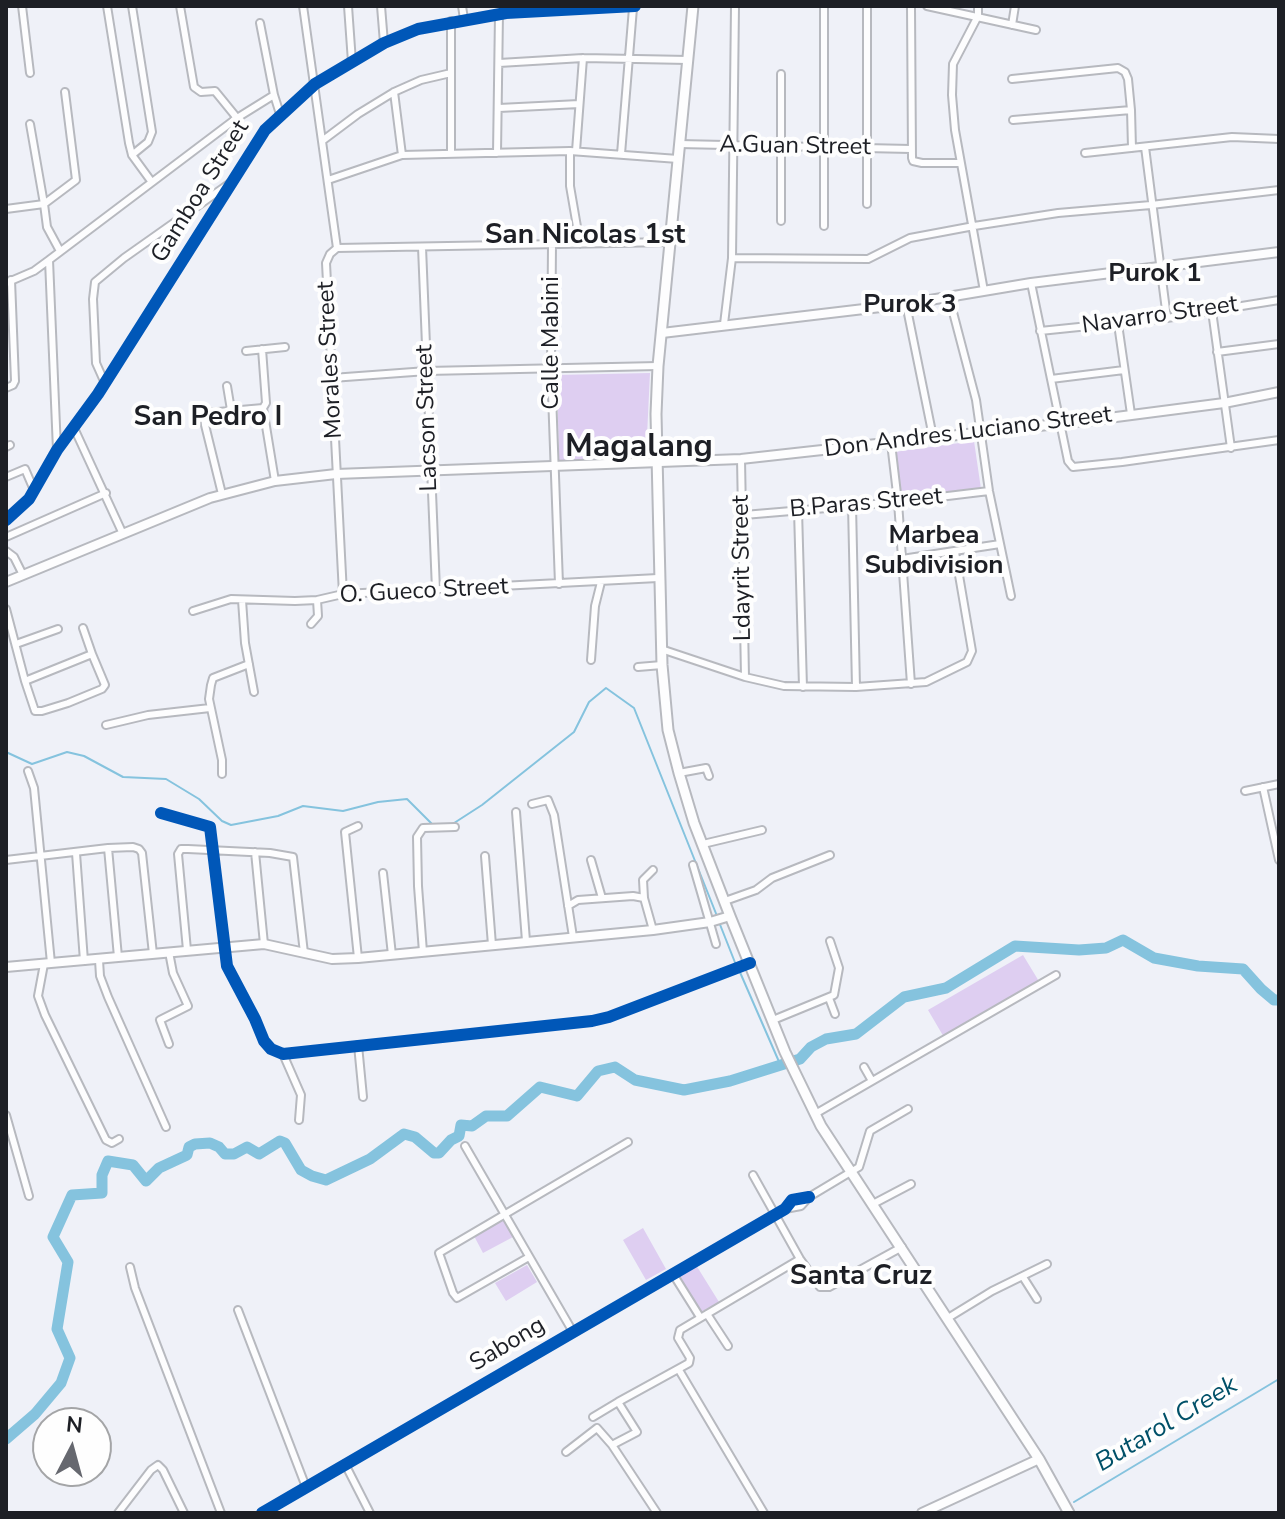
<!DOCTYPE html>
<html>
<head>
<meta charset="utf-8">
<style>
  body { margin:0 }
  #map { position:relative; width:1285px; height:1519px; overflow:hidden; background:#eff1f8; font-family:"Nunito Sans",sans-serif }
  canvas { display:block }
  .frame { position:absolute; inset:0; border:8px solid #1d1f25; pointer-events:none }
  .north { position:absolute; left:32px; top:1407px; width:80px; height:80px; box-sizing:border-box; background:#fefefe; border:2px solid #a4a5a7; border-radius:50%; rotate:6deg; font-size:22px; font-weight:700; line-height:32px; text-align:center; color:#1d1f25 }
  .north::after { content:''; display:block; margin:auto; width:28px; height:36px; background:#66686f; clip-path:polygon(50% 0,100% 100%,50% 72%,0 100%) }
</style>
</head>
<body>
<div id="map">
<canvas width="1285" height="1519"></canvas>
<div class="frame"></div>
<div class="north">N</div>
</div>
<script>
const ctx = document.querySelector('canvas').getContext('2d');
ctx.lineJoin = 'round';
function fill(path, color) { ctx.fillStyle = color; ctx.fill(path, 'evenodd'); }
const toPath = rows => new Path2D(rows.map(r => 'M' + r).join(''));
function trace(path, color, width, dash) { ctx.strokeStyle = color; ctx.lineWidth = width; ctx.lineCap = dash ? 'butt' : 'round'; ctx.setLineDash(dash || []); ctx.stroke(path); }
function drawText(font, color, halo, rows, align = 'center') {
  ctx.font = font + ' "Nunito Sans",sans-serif'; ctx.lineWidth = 8; ctx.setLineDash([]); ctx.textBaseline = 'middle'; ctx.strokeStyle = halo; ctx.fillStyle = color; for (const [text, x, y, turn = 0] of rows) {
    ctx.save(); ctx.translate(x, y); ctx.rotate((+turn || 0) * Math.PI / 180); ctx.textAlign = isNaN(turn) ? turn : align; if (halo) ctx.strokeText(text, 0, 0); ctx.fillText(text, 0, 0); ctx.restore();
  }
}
fill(toPath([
  [650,373,646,457,559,461,557,375],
  [974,441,981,489,900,499,894,452],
  [1023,955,1040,983,945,1039,928,1010],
  [502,1216,513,1237,483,1253,473,1234],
  [643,1228,666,1269,646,1280,623,1240],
  [527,1265,537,1282,506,1301,495,1283],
  [696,1265,719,1302,701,1312,679,1276]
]), '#decef1');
trace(toPath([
  [6,752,32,764,67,752,84,756,123,777,166,779,199,799,222,821,231,825,278,816,303,806,343,811,378,802,407,799,434,826],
  [451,825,482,805,574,732,589,702,606,688,634,708,717,916],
  [719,922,736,965],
  [739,970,780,1064],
  [1074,1502,1279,1379]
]), '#85c3de', 2);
trace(toPath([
  [6,1439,35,1414,61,1383,70,1358,57,1329,68,1262,53,1237,72,1195,102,1193,102,1175,108,1161,133,1165,146,1181,159,1168,187,1155,189,1147,195,1144,210,1143,219,1147,225,1154,234,1154,247,1147,259,1154,280,1141,285,1143,301,1170,312,1176,326,1180,370,1159,404,1134,415,1137,434,1153,439,1153,451,1140,459,1136,461,1125,472,1126,486,1116,507,1116,540,1087,577,1096,598,1071,615,1067,635,1080,684,1090,730,1081,800,1059,811,1047,826,1039,856,1034,904,997,946,988,1015,946,1079,950,1106,948,1123,940,1154,958,1198,966,1243,969,1261,989,1274,1000,1279,1000]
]), '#85c3de', 11);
const street = toPath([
  [22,6,30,73],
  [107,6,129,143,132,155,151,181],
  [132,6,152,132,148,142,132,155],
  [180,6,194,87,201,92,215,91,237,118],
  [303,6,337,248,330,254,326,263,343,594],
  [348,6,352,62],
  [381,6,384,43],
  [462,6,464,19],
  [867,6,867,204],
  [911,6,912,158,913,161,922,163,960,163],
  [927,6,1036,30],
  [978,6,978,16,953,64,952,95,955,130,984,291],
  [260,23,274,95,280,114],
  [1012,25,1015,6],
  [499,63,583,58,688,60],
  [1012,79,1118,68,1125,72,1128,79,1131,110],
  [394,92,402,155],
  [499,108,579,104],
  [1013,120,1131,110,1132,148],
  [30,124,44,204,76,180,65,92],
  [322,141,358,114,394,92,421,80,451,73],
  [679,144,911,149],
  [1145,147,1167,318],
  [570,151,570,186,580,244],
  [576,151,583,58],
  [451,152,451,21],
  [497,153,499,14],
  [1085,153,1232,137,1279,139],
  [621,154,633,8],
  [328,180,402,155,570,151,678,159],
  [6,209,44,204,47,227,60,251],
  [781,221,781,74],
  [824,226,824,6],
  [552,245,551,367,559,584],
  [422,247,436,590],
  [337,248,670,242],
  [732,258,868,259,910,238,974,226,1058,213,1151,205,1279,190],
  [6,283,34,271,49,260],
  [1031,283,1068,461,1073,467,1122,462,1279,440],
  [949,297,976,400,989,491,1011,596],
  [906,304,933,437],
  [1212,311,1231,448],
  [724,324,732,258,735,6],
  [1118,324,1131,414],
  [1040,331,1167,318,1279,300],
  [262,349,266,403,263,408],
  [246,351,285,347],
  [1217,352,1279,344],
  [332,378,427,371,658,366],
  [1051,379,1124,370],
  [104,381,96,363,93,299,95,282,124,258,233,181],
  [227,386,231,410],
  [6,388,13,385,15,381,11,280],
  [74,428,122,532],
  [891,443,898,502,911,684],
  [6,447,10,445],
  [57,450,49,260,237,118,274,95],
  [741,459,745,677],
  [6,477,25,469,34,490],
  [222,494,205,425,204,416,207,413,263,408,275,481],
  [852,505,856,687],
  [798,510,803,687],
  [744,515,898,502,989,491],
  [6,520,29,499,57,450,98,394,265,130,315,84,384,43,418,29,506,13,635,6],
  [6,537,106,493],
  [6,551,14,557,23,575],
  [902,559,1000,544],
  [242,600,245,643,254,692],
  [6,609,25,681,35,711,42,711,68,703,102,689,105,685,92,654,25,681],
  [193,611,231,599,295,601,317,600,343,594,658,578],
  [311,624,318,616,317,600],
  [83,628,92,654],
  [16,644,58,629],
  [661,649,745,677,784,686,856,687,926,682,967,662,972,651,955,552],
  [591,660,595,606,601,582],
  [638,667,662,665],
  [106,725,148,715,210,708],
  [28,771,34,788,51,963],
  [679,773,706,768,709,776],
  [222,774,222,760,209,699,211,685,213,678,249,664],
  [1263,787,1279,860],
  [1245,791,1279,784],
  [532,804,548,800,554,815,573,937],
  [516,812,526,941],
  [161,813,210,827,227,966,255,1019,264,1041,271,1049,283,1054,592,1021,609,1017,750,963],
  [358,826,345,832,358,958],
  [703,844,762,830],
  [108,848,118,957],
  [255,852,264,944],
  [76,853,84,961],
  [485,856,492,945],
  [6,860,108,848,133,847,139,849,142,853,153,954],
  [591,860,602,898],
  [693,865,716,944],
  [383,873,392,955],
  [644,898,643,880,653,870],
  [725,901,756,890,772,878,830,855],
  [568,906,578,900,633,896,644,898,653,930],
  [187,950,178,854,181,849,188,849,270,853,293,857,304,953],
  [169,952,173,973,188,1006,160,1020,169,1044],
  [423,952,418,886,417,837,423,828,455,827],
  [99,960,100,976,108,997,166,1127],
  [44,964,38,996,45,1015,106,1140,112,1143,119,1139],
  [829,998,835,1014],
  [773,1020,834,995,839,968,830,941],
  [358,1045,363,1097],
  [283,1054,301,1095,299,1120],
  [864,1067,872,1081],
  [815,1114,1056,975],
  [6,1115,29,1196],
  [465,1146,573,1332],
  [753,1175,800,1259,820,1287,829,1287,902,1247],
  [873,1204,911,1184],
  [785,1209,801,1206,809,1197,859,1167,870,1131,908,1109],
  [529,1257,457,1298,453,1293,439,1253,628,1142],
  [130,1267,135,1288,221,1513],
  [673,1274,700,1317],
  [1023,1277,1037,1299],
  [238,1310,306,1487],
  [707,1314,728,1346],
  [948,1318,992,1291,1047,1264],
  [679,1370,764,1513],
  [593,1417,618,1402],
  [566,1452,597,1428,612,1445],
  [345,1464,370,1513],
  [118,1513,151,1470,158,1465,163,1470,184,1513],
  [262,1513,785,1209,792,1200,809,1197],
  [657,1513,612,1445,637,1432,618,1402,689,1363,690,1358,678,1338,680,1330,800,1259]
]);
const secondary = toPath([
  [662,333,906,304,1031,283,1279,252],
  [6,582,210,498,275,481,336,474,741,459,1093,420,1224,403,1279,392],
  [6,967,264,944,332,959,358,958,653,930,710,922,730,916],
  [922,1513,1039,1459]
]);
const primary = toPath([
  [693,6,658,366,656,414,662,665,668,730,679,773,694,823,730,916,785,1052,821,1126,1039,1459,1069,1513]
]);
trace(street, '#b7b9bf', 10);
trace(secondary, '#b7b9bf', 12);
trace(primary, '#b7b9bf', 13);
trace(street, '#fdfdfe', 6);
trace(secondary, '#fdfdfe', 8);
trace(primary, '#fdfdfe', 9);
trace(toPath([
  [6,520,29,499,57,450,98,394,265,130,315,84,384,43,418,29,506,13,635,6],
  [161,813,210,827,227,966,255,1019,264,1041,271,1049,283,1054,592,1021,609,1017,750,963],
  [262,1513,785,1209,792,1200,809,1197]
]), '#0057b8', 12);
drawText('24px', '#1d1f25', '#fefefe', [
  ["A.Guan Street",795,147,1],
  ["Gamboa Street",201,192,-58],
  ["Navarro Street",1160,316,-8],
  ["Calle Mabini",552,343,-90],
  ["Morales Street",331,360,-93],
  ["Lacson Street",428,418,-92],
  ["Don Andres Luciano Street",968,433,-7],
  ["B.Paras Street",866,504,-5],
  ["Ldayrit Street",743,568,-91],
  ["O. Gueco Street",424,592,-3],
  ["Sabong",508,1345,-31]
]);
drawText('bold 26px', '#1d1f25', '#fefefe', [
  ["Purok 1",1155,275],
  ["Purok 3",910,306],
  ["Marbea",934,537],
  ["Subdivision",934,567]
]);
drawText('italic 26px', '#005068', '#fefefe', [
  ["Butarol Creek",1167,1425,-31]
]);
drawText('bold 28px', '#1d1f25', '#fefefe', [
  ["San Nicolas 1st",585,236],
  ["San Pedro I",208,418],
  ["Santa Cruz",861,1277]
]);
drawText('bold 32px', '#1d1f25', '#fefefe', [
  ["Magalang",639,448]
]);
</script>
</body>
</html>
